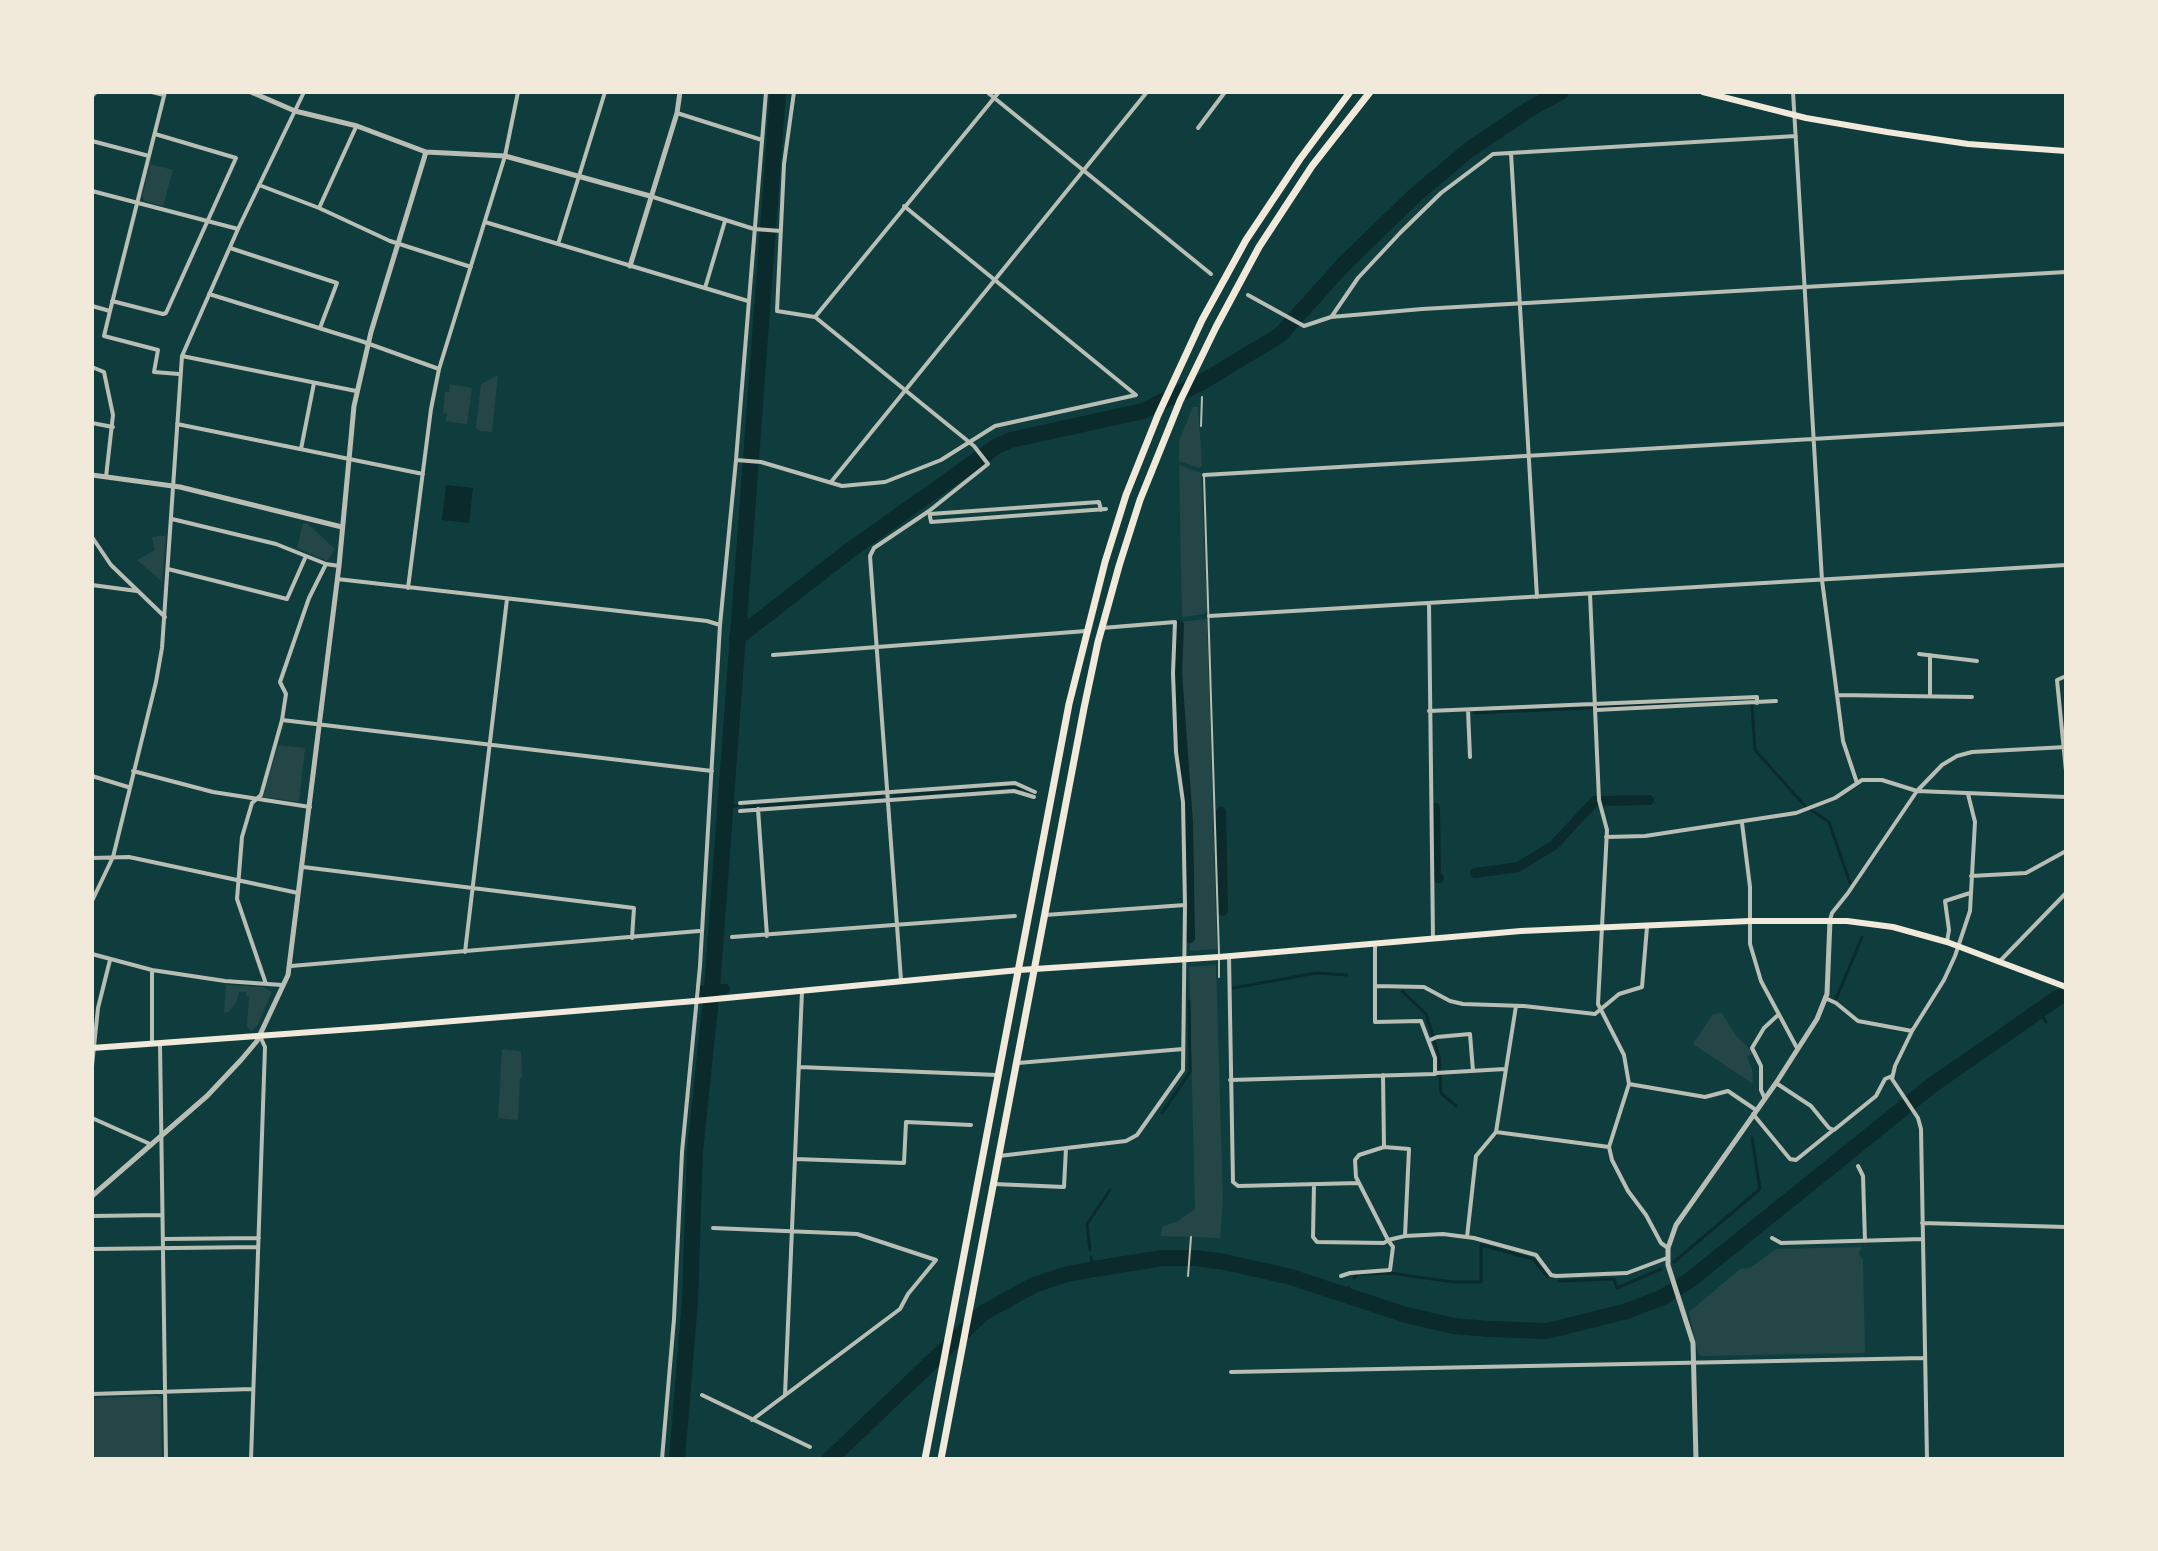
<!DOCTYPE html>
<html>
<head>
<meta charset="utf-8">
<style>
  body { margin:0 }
  #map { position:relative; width:2158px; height:1551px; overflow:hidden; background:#0f3d3e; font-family:Rubik,sans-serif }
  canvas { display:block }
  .frame { position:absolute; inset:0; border:94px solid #f1e9da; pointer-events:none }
</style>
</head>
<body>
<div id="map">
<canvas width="2158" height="1551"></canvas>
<div class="frame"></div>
</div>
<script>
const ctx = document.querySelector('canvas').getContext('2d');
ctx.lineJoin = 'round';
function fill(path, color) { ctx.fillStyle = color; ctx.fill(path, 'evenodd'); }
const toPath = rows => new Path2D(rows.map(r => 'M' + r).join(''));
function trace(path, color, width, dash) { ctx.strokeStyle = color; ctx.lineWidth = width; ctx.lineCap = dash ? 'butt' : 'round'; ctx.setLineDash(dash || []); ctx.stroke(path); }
fill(toPath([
  [150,164,173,170,163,206,145,201,142,197],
  [498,375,492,432,479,431,476,427,481,384],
  [450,384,472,388,467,424,446,421,447,414,443,413,445,392,449,392],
  [1193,407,1198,407,1202,466,1199,468,1179,461,1179,441],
  [1179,465,1201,473,1207,611,1204,614,1182,617],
  [303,523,308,524,335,549,327,561,297,548],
  [158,536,166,536,162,582,137,560,155,550,152,537],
  [1207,619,1217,949,1190,951,1188,822,1178,675,1180,622],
  [278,745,305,748,299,802,263,797],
  [1216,965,1223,1201,1220,1238,1161,1236,1162,1227,1178,1221,1195,1209,1189,967],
  [226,985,263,987,272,992,257,1026,251,1031,247,1026,249,997,246,996,246,992,239,992,236,1003,229,1012,224,1013],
  [1722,1013,1736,1036,1752,1051,1753,1054,1747,1057,1752,1069,1753,1084,1693,1044,1713,1014],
  [502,1049,521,1051,522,1076,520,1079,518,1120,498,1118],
  [1862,1247,1858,1254,1863,1259,1865,1353,1701,1356,1698,1353,1689,1312,1740,1269,1750,1268,1776,1249],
  [158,1396,161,1399,162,1459,92,1459,92,1398]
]), '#244646');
fill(toPath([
  [446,485,473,488,469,523,442,520]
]), '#0a2a2b');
trace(toPath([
  [1752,706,1755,750,1806,807],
  [1474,713,1678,704],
  [894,796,1014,787,1020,790],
  [725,805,737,806],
  [745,807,882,797],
  [1811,810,1829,822,1850,883],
  [1233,988,1316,973,1347,975],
  [1402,991,1426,1014,1439,1056,1441,1093,1456,1106],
  [1836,999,1862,937],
  [2039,1010,2046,1022],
  [1162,1113,1190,1072,1189,1001],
  [1090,1250,1087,1224,1110,1190],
  [1091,1257,1094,1269],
  [1674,1262,1760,1189,1752,1138],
  [1354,1278,1357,1274,1390,1273,1453,1282,1481,1282,1481,1245,1533,1259,1548,1277],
  [1559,1281,1614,1279,1617,1288,1661,1269],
  [1345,1296,1349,1287]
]), '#0a2a2b', 3);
trace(toPath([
  [1179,625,1177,673,1188,822,1190,938],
  [1604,801,1649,800],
  [1435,808,1436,876,1439,878],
  [1221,812,1223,911],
  [1475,873,1518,867,1554,845,1595,801],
  [699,991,725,989]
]), '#0a2a2b', 10);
trace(toPath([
  [737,638,849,551,997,446,1011,440,1143,411,1204,381,1280,335,1345,263,1413,197,1470,149,1531,108,1561,92],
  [677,1459,690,1301,695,1151,712,988,778,92],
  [830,1459,983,1313,1034,1285,1067,1274,1094,1269,1162,1258,1196,1258,1225,1262,1291,1277,1406,1315,1454,1326,1490,1329,1547,1331,1627,1311,1663,1297,1690,1280,1931,1086,2059,997]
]), '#0a2a2b', 16);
trace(toPath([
  [1201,426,1202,397],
  [1204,476,1219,954],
  [1219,960,1219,977],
  [1188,1276,1191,1237]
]), '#b8beb3', 2);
trace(toPath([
  [152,92,164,95],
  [794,92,784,164,777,311,815,317,974,446,988,464,929,511,874,548,870,556,901,980],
  [987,92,1211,274],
  [1793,92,1822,580,1843,741,1857,783],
  [92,96,96,92],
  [677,113,762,140],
  [1198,128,1225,92],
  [92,141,149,156],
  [1511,153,1537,597],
  [259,185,319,208,390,241,471,267],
  [92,191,238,229],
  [650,196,754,229,781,231],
  [319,208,356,127],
  [485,222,748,301],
  [558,244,605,92],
  [230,248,337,283,320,328],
  [705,288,725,221],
  [209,294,361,341,439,369],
  [1248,295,1304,326,1331,317,1422,309,2066,272],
  [112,301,163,314,166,313,236,158,155,134],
  [92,306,110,311,165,92],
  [110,311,104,336,158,350,154,372,179,374],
  [1332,316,1358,278,1401,232,1441,193,1493,154,1796,136],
  [815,317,999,92],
  [182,356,238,229,304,92],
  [92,367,104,372,113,415,106,477],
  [92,423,113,427],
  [177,424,423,474],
  [301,449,314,383],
  [736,460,761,462,842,486,885,482,941,460,995,426,1136,395,904,206],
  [1204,475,2066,424],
  [831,482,1147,92],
  [929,511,931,522,1106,509],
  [930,514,1099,502,1101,510],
  [172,519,276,544,326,564,339,566],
  [92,537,111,565,165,617],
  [168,569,287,599,306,556],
  [337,579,707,621,720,625],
  [92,585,137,591],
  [408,588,431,409,439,369,505,156,518,92],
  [1590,594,1599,800,1607,830,1598,1004,1624,1055,1629,1084,1609,1147,1612,1160,1628,1191,1646,1215,1661,1243,1668,1248],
  [1429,603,1433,938],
  [1209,616,2066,565],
  [1919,654,1977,661],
  [773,655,1086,631],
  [1930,655,1930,696],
  [2066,676,2057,680,2066,771],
  [1838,695,1972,697],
  [1468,710,1470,757],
  [1596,710,1776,701],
  [1429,711,1757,697,1757,703],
  [282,720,712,771],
  [133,771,213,792,310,807],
  [92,776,128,787],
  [740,803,1015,783,1035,792],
  [758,809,767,936],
  [740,811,1014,791,1034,797],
  [1742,823,1750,887,1750,944,1761,981,1797,1048],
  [1606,837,1645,836,1796,813,1835,798,1862,780,1882,780,1917,791,2066,797],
  [92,858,129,857,298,893],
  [303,867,634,908,632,938],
  [1971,876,2026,873,2066,851],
  [92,901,113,857,156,682,162,648,182,356,356,391],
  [1045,915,1185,905],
  [1830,920,1832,913,1848,893,1917,791,1942,765,1957,756,1972,752,2066,747],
  [732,937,1015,916],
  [1947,942,1949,930,1945,901,1970,893],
  [1375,943,1375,986,1424,987,1450,1001,1463,1004,1524,1006,1595,1014,1619,994,1642,987,1647,927],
  [465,952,507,599],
  [92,954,152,970,225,981,282,985],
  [1229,956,1233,1182,1238,1186,1359,1183],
  [2000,961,2066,893],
  [291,966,699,931],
  [266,984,237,899,242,837,252,803,261,795,282,720,286,694,280,682,309,598,326,564],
  [1825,998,1836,1003,1858,1021,1912,1031],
  [1430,1040,1437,1037,1470,1034,1473,1071],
  [160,1043,166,1459],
  [152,1044,152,970],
  [1018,1063,1183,1049],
  [92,1066,98,1008,110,960],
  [799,1067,997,1075],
  [1436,1073,1505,1069],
  [1383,1075,1384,1147,1409,1149,1405,1236],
  [1230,1080,1435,1074,1435,1058,1421,1021,1375,1022,1375,986],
  [1776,1083,1811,1106,1829,1128,1834,1130,1876,1096,1885,1079,1892,1076],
  [1629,1084,1705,1097,1728,1091,1756,1110],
  [1765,1099,1761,1090,1761,1066,1752,1048,1764,1028,1778,1015],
  [1753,1114,1790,1159,1796,1160,1832,1131],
  [92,1118,150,1144],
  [1496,1132,1609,1147],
  [1384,1147,1359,1155,1355,1160,1356,1177,1388,1240,1405,1236,1443,1234,1474,1238,1536,1255,1551,1275,1556,1276,1627,1273,1667,1258],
  [999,1156,1126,1141,1137,1135,1183,1070,1185,905,1183,802,1176,752,1173,673,1175,622,1102,628],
  [796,1159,904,1163,906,1122,971,1125],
  [1858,1166,1863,1176,1865,1241],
  [994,1184,1064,1187,1066,1148],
  [1314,1184,1313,1237,1317,1242,1384,1243,1388,1240,1393,1247,1390,1270,1350,1273,1341,1276],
  [92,1216,162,1215],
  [1922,1223,2066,1227],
  [713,1228,857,1234,936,1260,908,1294,900,1309,752,1420],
  [1467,1237,1476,1156,1496,1132,1516,1006],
  [1772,1238,1781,1243,1923,1239],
  [163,1239,259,1238],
  [92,1249,258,1247],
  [1231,1372,1925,1358],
  [92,1394,252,1389],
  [702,1395,810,1447],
  [785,1395,802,991],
  [251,1459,265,1047,260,1036],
  [662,1459,674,1319,682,1152,700,966,720,625,736,460,766,92],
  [1927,1459,1921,1129,1918,1118,1892,1079,1895,1066,1912,1031,1944,980,1955,956,1970,911,1975,822,1968,794]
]), '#b8beb3', 4);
trace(toPath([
  [251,92,295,111,357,126,426,152,505,156,650,196],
  [630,266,677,113,680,92],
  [92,475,180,487,342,527],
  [92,1196,207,1096,241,1060,257,1041,288,975,339,566,354,406,371,332,426,152],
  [1696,1459,1693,1343,1668,1265,1668,1248,1676,1225,1776,1083,1817,1019,1827,994,1830,920]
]), '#b8beb3', 5);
trace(toPath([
  [1703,92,1806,118,1887,132,1968,144,2066,151],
  [92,1048,381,1027,695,1001,1019,970,1219,957,1521,931,1750,921,1847,921,1893,927,1947,942,2066,987]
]), '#f1e9da', 6);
trace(toPath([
  [925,1459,1069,704,1105,562,1126,495,1158,415,1202,320,1246,240,1300,159,1350,92],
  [941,1459,1084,708,1098,642,1119,566,1140,500,1180,401,1216,327,1259,247,1312,166,1370,92]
]), '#f1e9da', 7);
</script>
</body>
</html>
